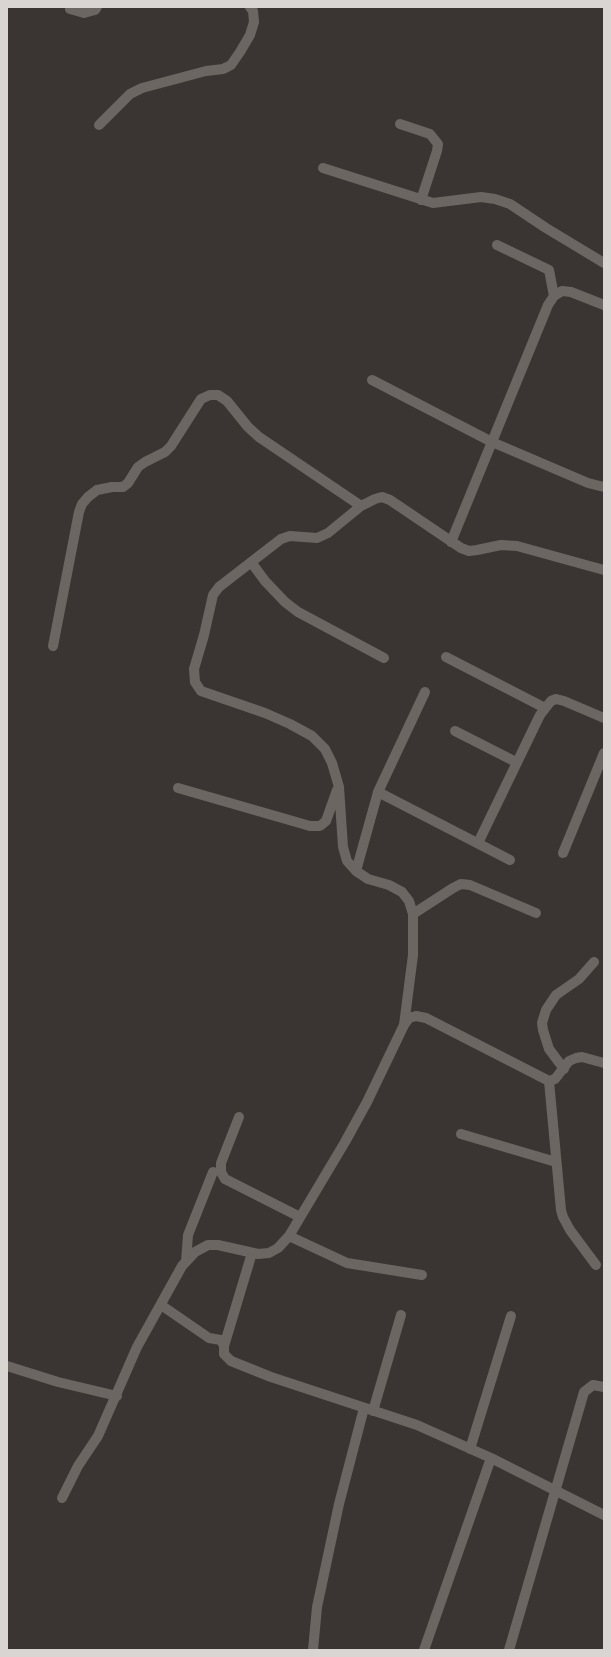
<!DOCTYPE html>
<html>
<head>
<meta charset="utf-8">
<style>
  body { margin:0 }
  #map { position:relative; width:611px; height:1657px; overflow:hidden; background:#3a3532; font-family:"DM Sans",sans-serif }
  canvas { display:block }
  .frame { position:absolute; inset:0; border:8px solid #d8d5d3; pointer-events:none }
</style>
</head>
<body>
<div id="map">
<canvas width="611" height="1657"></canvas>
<div class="frame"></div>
</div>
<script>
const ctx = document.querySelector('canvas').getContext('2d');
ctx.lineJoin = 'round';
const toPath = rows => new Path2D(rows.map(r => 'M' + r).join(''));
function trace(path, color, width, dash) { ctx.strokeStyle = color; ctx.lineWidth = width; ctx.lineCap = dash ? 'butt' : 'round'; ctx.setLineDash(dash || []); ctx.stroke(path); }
trace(toPath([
  [70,7,70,9,84,13,95,10,97,7],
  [400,124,430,134,438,144,437,151,421,200],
  [99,125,130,94,142,88,206,71,223,69,231,65,240,52,250,35,254,22,253,11,250,7],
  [323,168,433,203,481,197,495,199,510,204,546,228,604,263],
  [497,245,549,270,554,296],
  [372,380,492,442,588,483,604,487],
  [451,542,548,305,554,296,562,291,571,292,604,305],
  [251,562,265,581,285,602,298,612,384,658],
  [53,646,79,512,82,504,88,497,97,490,112,487,123,487,128,483,138,467,145,462,165,452,171,446,201,399,210,395,218,395,227,401,248,427,259,437,361,506],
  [446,657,545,708],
  [455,731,516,762],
  [178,788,310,826,320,826,326,821,337,790],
  [378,792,510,860],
  [478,843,540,715,551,701,556,699,564,701,604,718],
  [563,853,604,753],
  [356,871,378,792,425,692],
  [413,914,453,888,461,884,470,885,536,913],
  [404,1025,413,955,413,914,409,901,402,892,389,885,368,879,356,871,347,861,343,847,339,787,332,763,325,749,312,736,290,724,265,713,201,691,195,682,194,669,204,635,213,595,219,587,281,539,290,536,317,538,328,533,361,506,375,499,382,497,390,500,461,548,469,551,477,550,501,545,517,546,604,570],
  [564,1069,549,1049,543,1030,542,1023,546,1010,556,995,579,979,594,962],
  [549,1081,561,1210,563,1217,570,1230,596,1265],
  [239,1117,221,1163,221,1172,225,1179,300,1217],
  [461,1134,556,1162],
  [289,1236,347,1263,422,1275],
  [252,1253,224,1346,224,1354,231,1361,271,1377,417,1425,491,1458,604,1515],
  [186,1262,188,1235,213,1172],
  [161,1305,209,1338,221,1340,224,1346],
  [7,1366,58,1382,117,1396],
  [373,1411,401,1315],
  [470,1449,511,1316],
  [62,1498,78,1466,98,1436,137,1347,182,1266,195,1252,208,1245,218,1245,258,1254,269,1253,278,1248,289,1236,345,1142,367,1102,404,1025,409,1018,416,1016,426,1018,549,1081,555,1079,569,1061,576,1058,582,1057,604,1063],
  [313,1650,317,1607,339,1504,364,1408],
  [424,1650,491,1458],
  [509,1650,584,1392,593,1385,604,1387]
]), '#6c6662', 10);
</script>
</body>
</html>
